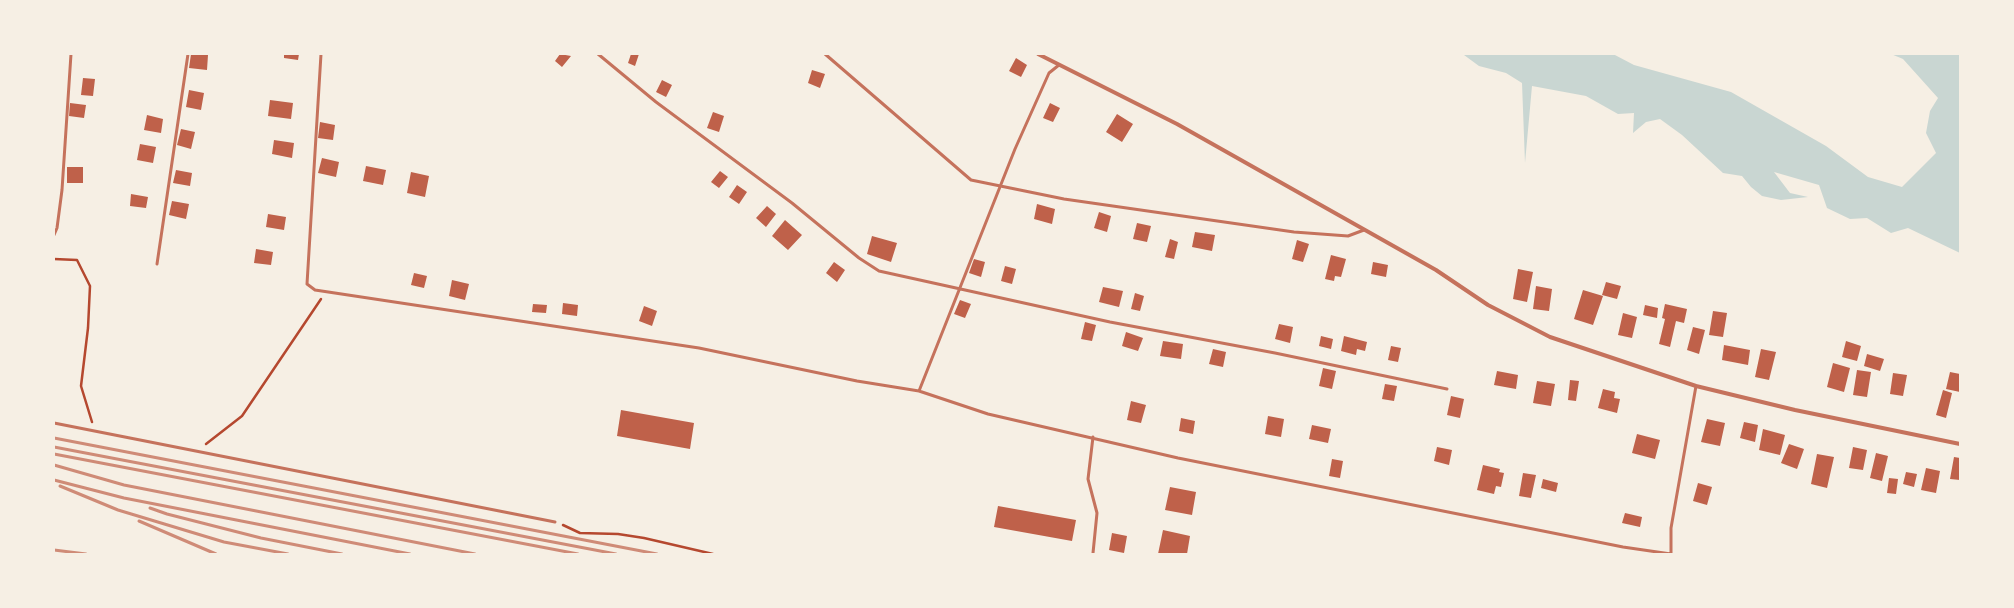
<!DOCTYPE html>
<html>
<head>
<meta charset="utf-8">
<style>
  body { margin:0 }
  #map { position:relative; width:2014px; height:608px; overflow:hidden; background:#f6efe4; font-family:"Sofia Sans Condensed",sans-serif }
  canvas { display:block }
  .frame { position:absolute; inset:0; border:55px solid #f6efe4; pointer-events:none }
</style>
</head>
<body>
<div id="map">
<canvas width="2014" height="608"></canvas>
<div class="frame"></div>
</div>
<script>
const ctx = document.querySelector('canvas').getContext('2d');
ctx.lineJoin = 'round';
function fill(path, color) { ctx.fillStyle = color; ctx.fill(path, 'evenodd'); }
const toPath = rows => new Path2D(rows.map(r => 'M' + r).join(''));
function trace(path, color, width, dash) { ctx.strokeStyle = color; ctx.lineWidth = width; ctx.lineCap = dash ? 'butt' : 'round'; ctx.setLineDash(dash || []); ctx.stroke(path); }
fill(toPath([
  [1442,54,1613,54,1634,65,1731,92,1826,146,1868,177,1902,187,1936,153,1926,133,1930,111,1938,98,1903,59,1891,54,1960,54,1960,253,1908,228,1891,233,1867,218,1850,219,1827,208,1819,185,1774,172,1790,193,1808,197,1781,200,1762,196,1751,187,1742,176,1723,173,1682,135,1660,119,1646,122,1633,133,1634,113,1618,114,1586,96,1532,86,1525,163,1522,83,1506,73,1479,66,1464,55]
]), '#c9d6d2');
fill(toPath([
  [191,54,208,55,207,70,189,68],
  [284,54,299,54,298,60,284,58],
  [560,54,571,56,562,67,555,61],
  [631,54,639,54,635,66,628,63],
  [1016,58,1027,65,1021,77,1009,71],
  [812,70,825,74,820,88,808,83],
  [83,78,95,79,93,96,81,95],
  [662,80,672,85,666,97,656,92],
  [189,90,204,93,201,110,186,107],
  [270,100,293,103,291,119,268,116],
  [70,103,86,105,84,118,69,116],
  [1050,103,1060,108,1053,122,1043,118],
  [713,112,724,116,719,132,707,128],
  [1117,114,1133,124,1122,142,1106,132],
  [147,115,163,119,161,133,144,130],
  [320,122,335,125,333,140,318,138],
  [181,129,195,132,191,149,177,145],
  [274,140,294,143,292,158,272,154],
  [140,144,156,147,153,163,137,160],
  [322,158,339,162,336,177,318,173],
  [366,166,386,170,383,185,363,181],
  [67,167,83,167,83,183,67,183],
  [176,170,192,173,190,186,173,183],
  [720,171,728,177,719,188,711,182],
  [411,172,429,176,425,197,407,193],
  [737,185,747,192,739,204,729,197],
  [131,194,148,197,146,208,130,206],
  [172,201,189,204,186,219,169,215],
  [1037,204,1055,209,1052,224,1034,219],
  [767,206,776,214,766,227,756,218],
  [1099,212,1111,216,1107,232,1094,228],
  [268,214,286,217,284,230,266,227],
  [785,220,802,235,788,250,772,236],
  [1137,223,1151,226,1147,242,1133,239],
  [1195,232,1215,235,1212,251,1192,247],
  [872,236,897,243,891,262,867,254],
  [1170,239,1178,242,1174,259,1165,257],
  [1297,240,1309,244,1303,262,1292,259],
  [256,249,273,252,271,265,254,263],
  [1331,255,1346,259,1341,277,1335,276,1334,281,1325,279],
  [974,259,985,262,981,277,969,273],
  [834,262,845,270,837,282,826,273],
  [1373,262,1388,265,1386,277,1371,274],
  [1005,266,1016,269,1012,284,1001,281],
  [1518,269,1533,272,1527,302,1513,299],
  [414,273,427,276,424,288,411,285],
  [452,280,469,284,465,300,449,296],
  [1606,282,1621,286,1617,299,1602,295],
  [1536,286,1552,289,1549,311,1533,309],
  [1103,287,1123,291,1119,307,1099,302],
  [1583,290,1603,296,1593,325,1574,319],
  [1135,293,1144,296,1140,311,1131,309],
  [960,300,971,304,965,318,954,314],
  [563,303,578,305,577,316,562,314],
  [533,304,547,305,546,313,532,312],
  [1665,304,1687,309,1684,323,1676,321,1670,347,1659,344,1665,319,1662,318],
  [1645,305,1658,308,1657,318,1643,315],
  [644,306,657,311,652,326,639,321],
  [1713,311,1727,313,1723,337,1709,335],
  [1623,313,1637,317,1632,338,1618,335],
  [1085,322,1096,325,1092,341,1081,339],
  [1279,324,1293,327,1290,343,1275,339],
  [1693,327,1705,330,1699,354,1687,350],
  [1126,332,1143,338,1138,351,1122,346],
  [1321,336,1333,339,1331,349,1319,346],
  [1344,336,1367,342,1365,351,1357,349,1356,355,1341,351],
  [1163,341,1183,344,1181,359,1160,356],
  [1846,341,1861,346,1857,361,1842,357],
  [1724,345,1750,350,1748,365,1722,360],
  [1391,346,1401,348,1398,362,1388,360],
  [1213,349,1226,352,1223,367,1209,364],
  [1761,349,1776,352,1769,380,1755,377],
  [1867,354,1884,359,1880,371,1864,366],
  [1833,363,1850,368,1844,392,1827,387],
  [1323,368,1336,371,1332,389,1319,386],
  [1857,370,1871,372,1867,397,1853,395],
  [1497,371,1518,375,1516,389,1494,385],
  [1950,372,1960,374,1960,392,1946,389],
  [1893,373,1907,375,1903,396,1890,394],
  [1570,380,1579,381,1576,401,1568,400],
  [1537,381,1555,384,1551,406,1533,403],
  [1385,384,1397,386,1394,401,1382,399],
  [1603,389,1615,392,1614,398,1620,399,1617,413,1598,408],
  [1943,390,1952,393,1946,418,1936,415],
  [1451,396,1464,399,1460,418,1447,415],
  [1131,401,1146,405,1141,423,1127,420],
  [621,410,694,423,690,449,617,436],
  [1268,416,1284,419,1281,437,1265,434],
  [1181,418,1195,421,1193,434,1179,431],
  [1707,419,1725,423,1720,446,1701,442],
  [1744,422,1758,425,1755,442,1740,438],
  [1312,425,1331,429,1328,443,1309,439],
  [1763,429,1785,435,1780,455,1759,450],
  [1637,434,1660,440,1655,459,1632,453],
  [1789,444,1804,449,1797,469,1781,463],
  [1437,447,1452,450,1449,465,1434,461],
  [1853,447,1867,450,1863,470,1849,468],
  [1876,453,1888,456,1882,481,1870,478],
  [1817,454,1834,457,1827,488,1811,484],
  [1954,457,1960,458,1960,480,1950,479],
  [1332,459,1343,461,1340,478,1329,476],
  [1483,465,1500,469,1499,472,1504,473,1501,487,1496,486,1494,494,1477,490],
  [1926,468,1940,471,1936,493,1921,490],
  [1906,472,1917,474,1914,487,1903,484],
  [1523,473,1536,475,1531,498,1519,496],
  [1889,478,1898,479,1896,494,1887,493],
  [1543,479,1558,483,1556,492,1541,488],
  [1698,483,1712,487,1707,505,1693,501],
  [1170,487,1196,492,1192,515,1165,510],
  [998,506,1076,520,1072,541,994,527],
  [1625,513,1642,517,1640,527,1622,523],
  [1163,530,1190,536,1187,554,1158,554],
  [1112,533,1127,536,1124,553,1109,550]
]), '#bf614a');
trace(toPath([
  [54,259,77,260,90,286,88,328,81,386,92,422],
  [206,444,242,416,321,299],
  [563,525,580,533,618,534,644,538,713,554]
]), '#b5482f', 2.5);
trace(toPath([
  [321,54,307,284,315,290,699,348,857,381,919,391,988,414,1178,458,1623,547,1671,554],
  [598,54,656,102,792,203,859,258,879,271,1110,322,1275,353,1447,389],
  [825,54,971,180,1064,199,1294,232,1348,236,1364,230],
  [54,235,57,228,62,190,71,54],
  [157,264,188,54],
  [919,391,1015,149,1049,73,1059,65],
  [54,423,555,522],
  [1093,437,1088,479,1097,513,1093,553],
  [1671,554,1671,528,1696,386]
]), '#c5725c', 3);
trace(toPath([
  [1038,54,1177,124,1436,270,1488,305,1550,337,1696,386,1795,410,1960,444]
]), '#c5725c', 4);
trace(toPath([
  [54,438,657,554],
  [54,447,616,554],
  [54,454,578,554],
  [54,465,124,485,475,554],
  [54,480,124,498,410,554],
  [60,486,118,510,224,542,288,554],
  [150,508,167,514,261,538,342,554],
  [139,521,216,554],
  [54,550,86,554]
]), '#cf8b77', 3);
</script>
</body>
</html>
